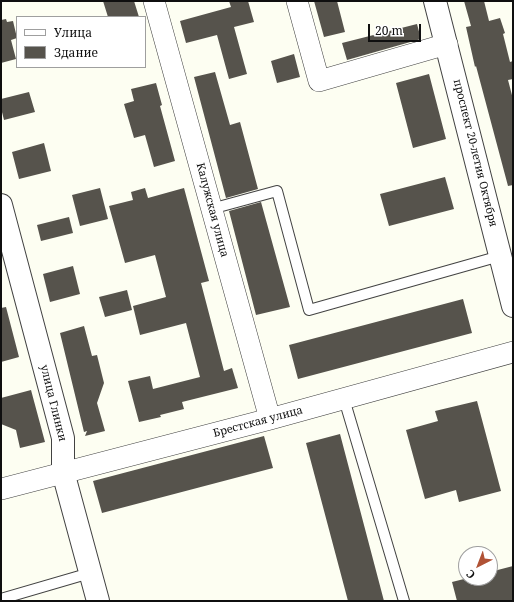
<!DOCTYPE html>
<html>
<head>
<meta charset="utf-8">
<style>
  body { margin:0 }
  #map { position:relative; width:514px; height:602px; overflow:hidden; background:#fdfef2; font-family:"Noto Serif",serif }
  canvas { display:block }
  .frame { position:absolute; inset:0; border:2px solid #0f0f0f; pointer-events:none }
  .legend { position:absolute; left:16px; top:16px; width:130px; height:52px; box-sizing:border-box; background:#fff; border:1px solid #9f9f9f; margin:0; padding:5px 7px; list-style:none; font-size:12px; color:#0f0f0f }
  .legend li { display:flex; align-items:center; gap:8px; height:20px }
  .legend b { width:20px; border:1px solid #9f9f9f }
  .north { position:absolute; left:458px; top:546px; width:40px; height:40px; box-sizing:border-box; background:#fff; border:1px solid #9f9f9f; border-radius:50%; rotate:222deg; font-size:11px; font-weight:700; line-height:16px; text-align:center; color:#0f0f0f }
  .north::after { content:''; display:block; margin:auto; width:14px; height:18px; background:#b05235; clip-path:polygon(50% 0,100% 100%,50% 72%,0 100%) }
  .scale { position:absolute; left:368px; top:24px; width:53px; height:18px; box-sizing:border-box; border:2px solid #0f0f0f; border-top:0; padding-left:5px; font-size:12px; line-height:14px; white-space:nowrap; color:#0f0f0f; -webkit-text-stroke:3px #fff; paint-order:stroke }
</style>
</head>
<body>
<div id="map">
<canvas width="514" height="602"></canvas>
<div class="frame"></div>
<ul class="legend">
<li><b style="height:5px;background:#fff"></b>Улица</li>
<li><b style="height:11px;background:#56534c"></b>Здание</li>
</ul>
<div class="north">С</div>
<div class="scale">20 m</div>
</div>
<script>
const ctx = document.querySelector('canvas').getContext('2d');
ctx.lineJoin = 'round';
function fill(path, color) { ctx.fillStyle = color; ctx.fill(path, 'evenodd'); }
const toPath = rows => new Path2D(rows.map(r => 'M' + r).join(''));
function trace(path, color, width, dash) { ctx.strokeStyle = color; ctx.lineWidth = width; ctx.lineCap = dash ? 'butt' : 'round'; ctx.setLineDash(dash || []); ctx.stroke(path); }
function drawText(font, color, halo, rows, align = 'center') {
  ctx.font = font + ' "Noto Serif",serif'; ctx.lineWidth = 4; ctx.setLineDash([]); ctx.textBaseline = 'middle'; ctx.strokeStyle = halo; ctx.fillStyle = color; for (const [text, x, y, turn = 0] of rows) {
    ctx.save(); ctx.translate(x, y); ctx.rotate((+turn || 0) * Math.PI / 180); ctx.textAlign = isNaN(turn) ? turn : align; if (halo) ctx.strokeText(text, 0, 0); ctx.fillText(text, 0, 0); ctx.restore();
  }
}
fill(toPath([
  [103,1,134,1,139,17,108,17],
  [229,1,248,1,254,22,234,27,247,74,229,79,217,35,186,43,180,21,231,7],
  [314,1,337,1,345,32,324,37],
  [464,1,484,1,489,21,500,18,505,33,503,34,510,62,513,61,513,79,508,80,513,99,513,185,508,186,476,66,475,67,466,27,471,26],
  [6,19,7,22,13,21,17,38,11,40,16,59,1,63,1,20],
  [417,24,421,39,347,60,342,43],
  [294,54,300,77,277,83,271,61],
  [215,72,230,125,240,122,258,189,226,198,194,77],
  [429,74,446,139,413,148,396,83],
  [156,83,162,105,160,106,175,161,154,167,145,135,134,138,124,104,134,101,131,89],
  [29,92,35,112,4,120,1,108,1,99],
  [44,143,51,171,19,179,12,152],
  [445,177,454,209,389,226,380,194],
  [100,188,108,219,80,226,72,195],
  [145,188,148,198,184,188,209,281,201,283,224,371,232,368,238,388,182,402,184,409,160,415,161,417,139,422,128,381,150,376,153,389,200,377,186,323,140,335,133,306,166,297,155,255,125,263,109,206,133,200,131,192],
  [261,202,290,307,256,315,229,211],
  [69,217,73,233,41,241,37,225],
  [73,266,80,294,50,302,43,274],
  [127,290,132,310,105,317,99,297],
  [463,299,472,333,298,379,289,345],
  [6,307,19,357,1,362,1,308],
  [84,326,92,356,97,355,104,383,97,403,105,431,85,436,87,431,84,432,60,333],
  [31,390,45,442,20,448,16,430,1,424,1,398],
  [477,401,501,491,459,502,456,490,425,499,406,430,438,421,435,411],
  [340,434,384,601,348,601,306,443],
  [264,436,273,468,102,513,93,481],
  [513,566,513,601,457,601,452,582,468,578,490,578,490,572]
]), '#56534c');
const service = toPath([
  [211,209,277,191,309,310,500,256],
  [344,399,404,601],
  [1,599,90,573]
]);
const minor = toPath([
  [154,1,270,419],
  [297,1,319,81,447,44],
  [1,489,270,419,513,352]
]);
const tertiary = toPath([
  [435,1,513,306],
  [1,205,63,438,63,472,98,601]
]);
trace(service, '#424242', 12);
trace(minor, '#424242', 22);
trace(tertiary, '#424242', 24);
trace(service, '#fff', 10);
trace(minor, '#fff', 21);
trace(tertiary, '#fff', 22);
drawText('11px', '#0f0f0f', '#fff', [
  ["проспект 20-летия Октября",475,153,76],
  ["Калужская улица",212,210,75],
  ["улица Глинки",53,403,76],
  ["Брестская улица",258,422,-15]
]);
</script>
</body>
</html>
